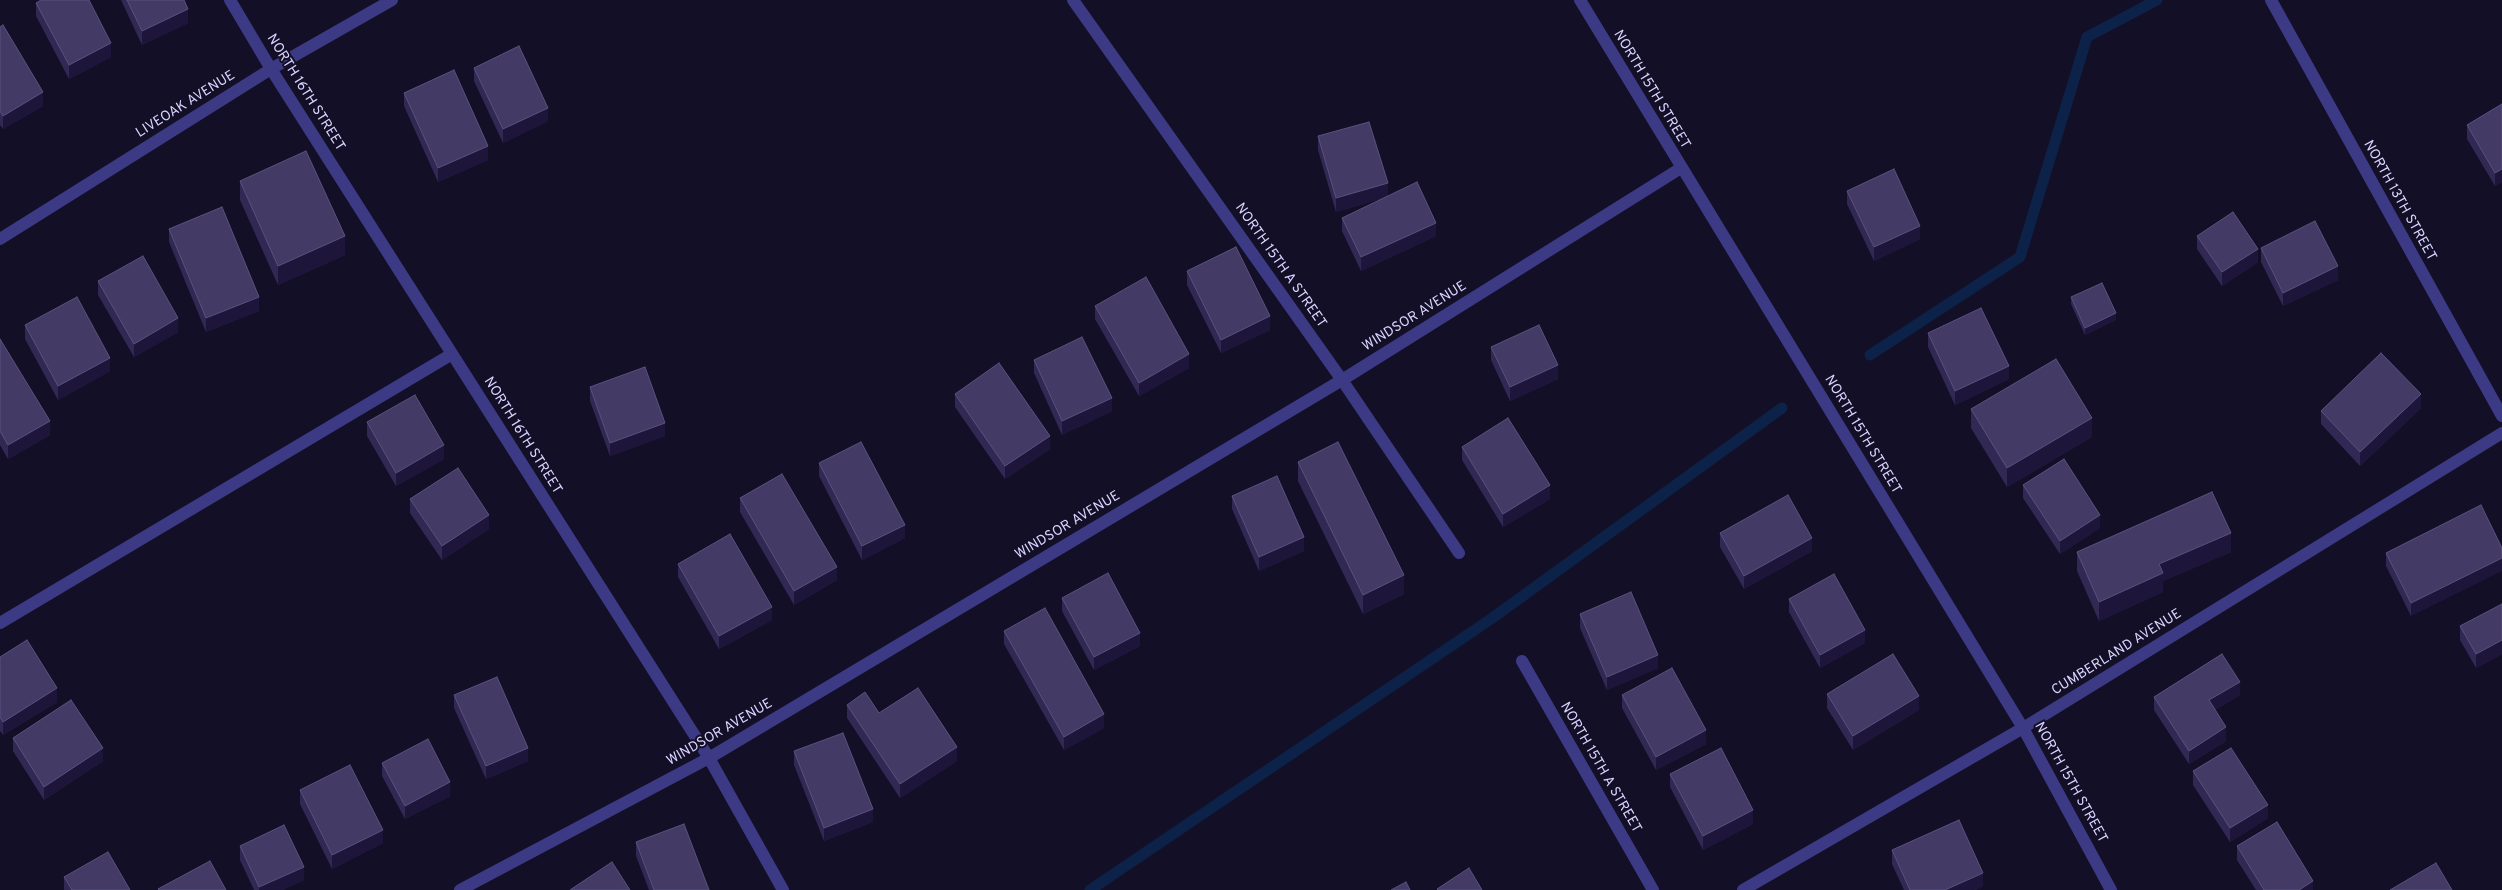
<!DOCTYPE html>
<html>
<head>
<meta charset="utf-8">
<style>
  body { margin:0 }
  canvas { display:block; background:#130f26 }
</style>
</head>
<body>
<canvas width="2502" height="890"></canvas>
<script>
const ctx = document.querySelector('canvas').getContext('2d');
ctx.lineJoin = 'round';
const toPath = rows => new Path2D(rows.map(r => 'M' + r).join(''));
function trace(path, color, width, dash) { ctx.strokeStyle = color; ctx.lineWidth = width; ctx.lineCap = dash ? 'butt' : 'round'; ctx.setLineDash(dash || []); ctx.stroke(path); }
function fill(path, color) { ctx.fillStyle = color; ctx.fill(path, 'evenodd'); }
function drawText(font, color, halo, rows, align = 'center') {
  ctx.font = font + ' Overpass,sans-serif'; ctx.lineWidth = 4; ctx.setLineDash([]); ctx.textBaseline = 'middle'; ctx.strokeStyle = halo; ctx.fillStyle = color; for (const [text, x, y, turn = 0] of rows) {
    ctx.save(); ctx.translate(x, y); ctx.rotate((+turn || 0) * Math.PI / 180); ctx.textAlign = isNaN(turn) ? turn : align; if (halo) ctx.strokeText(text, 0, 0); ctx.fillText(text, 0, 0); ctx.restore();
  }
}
trace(toPath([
  [1870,355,2020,257,2087,37,2157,0],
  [1090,890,1491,619,1782,408]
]), '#0c2248', 11);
trace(toPath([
  [230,0,271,69,709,758,783,890],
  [1073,0,1342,380,1459,553],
  [1580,0,2023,728,2111,890],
  [2271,0,2502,416],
  [0,239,271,69,392,0],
  [0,623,452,354],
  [1522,661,1653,890],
  [460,890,709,758,1342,380,1681,168],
  [1743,890,2023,728,2502,433]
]), '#3d3a85', 12);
fill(toPath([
  [121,0,184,0,188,23,142,45],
  [36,3,111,57,69,79,36,16],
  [0,27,43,106,3,129,0,125],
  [474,68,548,121,503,143,474,81],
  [404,93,488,160,438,182,404,106],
  [2502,104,2502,182,2495,186,2467,139,2467,125],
  [1318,136,1388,196,1436,236,1361,271,1342,231,1342,218,1387,197,1336,212,1318,150],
  [240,181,345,255,278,285,240,200],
  [1847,191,1920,239,1874,261,1847,204],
  [169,229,259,311,206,332,169,242],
  [2197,236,2258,262,2222,286,2197,249],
  [2261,248,2338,280,2283,306,2261,262],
  [1187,271,1270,330,1221,353,1187,285],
  [98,281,178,332,134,357,98,295],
  [2071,297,2116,320,2085,335,2071,304],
  [1095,306,1189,368,1139,396,1095,319],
  [25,325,110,371,58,400,25,339],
  [1928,333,2009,379,1955,405,1928,347],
  [0,339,50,435,8,459,0,445],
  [1491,347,1558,379,1510,401,1491,360],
  [1034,360,1112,411,1062,435,1034,373],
  [590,387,665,436,610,456,590,401],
  [955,394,1050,449,1005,479,955,407],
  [2421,408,2360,466,2321,424,2321,411],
  [1971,409,2092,437,2007,487,1971,428],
  [367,422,444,459,396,486,367,436],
  [1462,447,1550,499,1503,527,1462,460],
  [1298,462,1404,594,1363,614,1298,481],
  [819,463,905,538,862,560,819,476],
  [2023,485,2100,528,2060,554,2023,498],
  [1232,496,1304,551,1259,571,1232,509],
  [740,498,837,580,794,605,740,512],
  [410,499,489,529,442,560,410,513],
  [2481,505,2411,616,2386,566,2386,553],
  [1720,533,1812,551,1744,589,1720,547],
  [2077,552,2231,552,2163,581,2163,592,2099,621,2077,571],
  [678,564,772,620,719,649,678,577],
  [1062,598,1140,646,1094,670,1062,611],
  [1789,599,1865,643,1820,668,1789,612],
  [2502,604,2502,654,2476,668,2460,640,2460,626],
  [1580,614,1658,668,1607,690,1580,628],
  [1004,631,1104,728,1064,750,1004,644],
  [0,657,57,702,3,735,0,731],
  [1827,694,1919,710,1853,750,1827,708],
  [454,695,528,761,486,779,454,708],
  [1622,695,1706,744,1656,770,1622,708],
  [2240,695,2215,710,2226,741,2189,764,2154,710,2154,697],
  [847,705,879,713,957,761,900,798,847,718],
  [13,738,103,761,44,800,13,751],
  [794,751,873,822,824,841,794,765],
  [382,763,450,796,405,819,382,776],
  [2193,771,2268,818,2230,842,2193,785],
  [1670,774,1753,824,1703,850,1670,787],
  [300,790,383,843,332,869,300,804],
  [636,842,709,890,649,890,636,856],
  [240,846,304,880,282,890,254,890,240,860],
  [2237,846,2313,890,2256,890,2237,860],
  [1892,850,1983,886,1975,890,1904,890,1892,864],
  [64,877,130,890,64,890]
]), '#312854');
fill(toPath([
  [188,9,188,23,142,45,142,31],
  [111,43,111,57,69,79,69,65],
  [43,92,43,106,3,129,3,116],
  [548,108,548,121,503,143,503,129],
  [488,146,488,160,438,182,438,168],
  [2502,169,2502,182,2495,186,2495,173],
  [1388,183,1388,197,1336,212,1336,198],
  [1436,223,1436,236,1361,271,1361,257],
  [1920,226,1920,239,1874,261,1874,247],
  [345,236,345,255,278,285,278,266],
  [2258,249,2258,262,2222,286,2222,272],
  [2338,266,2338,280,2283,306,2283,293],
  [259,297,259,311,206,332,206,318],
  [2116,313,2116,320,2085,335,2085,328],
  [1270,316,1270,330,1221,353,1221,340],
  [178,318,178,332,134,357,134,344],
  [1189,354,1189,368,1139,396,1139,383],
  [110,358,110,371,58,400,58,386],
  [1558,365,1558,379,1510,401,1510,387],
  [2009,366,2009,379,1955,405,1955,391],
  [2421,394,2421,408,2360,466,2360,452],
  [1112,398,1112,411,1062,435,1062,421],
  [2092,418,2092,437,2007,487,2007,468],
  [50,421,50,435,8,459,8,445],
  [665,423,665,436,610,456,610,443],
  [1050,436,1050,449,1005,479,1005,466],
  [444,445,444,459,396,486,396,473],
  [1550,485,1550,499,1503,527,1503,514],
  [489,515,489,529,442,560,442,546],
  [2100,515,2100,528,2060,554,2060,541],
  [905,525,905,538,862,560,862,546],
  [2231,533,2231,552,2163,581,2163,592,2099,621,2099,602,2159,564],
  [1304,537,1304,551,1259,571,1259,557],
  [1812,538,1812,551,1744,589,1744,576],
  [2502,558,2502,571,2411,616,2411,603],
  [837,567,837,580,794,605,794,591],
  [1404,575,1404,594,1363,614,1363,595],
  [772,607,772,620,719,649,719,636],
  [1865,630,1865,643,1820,668,1820,655],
  [1140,633,1140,646,1094,670,1094,657],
  [2502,640,2502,654,2476,668,2476,654],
  [1658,655,1658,668,1607,690,1607,677],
  [2240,682,2240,695,2209,714,2209,700],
  [57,688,57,702,3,735,3,722],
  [1919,696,1919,710,1853,750,1853,736],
  [1104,714,1104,728,1064,750,1064,737],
  [2226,727,2226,741,2189,764,2189,751],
  [1706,730,1706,744,1656,770,1656,757],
  [957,747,957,761,900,798,900,784],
  [103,748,103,761,44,800,44,787],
  [528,748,528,761,486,779,486,766],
  [450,782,450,796,405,819,405,806],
  [2268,805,2268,818,2230,842,2230,828],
  [873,809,873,822,824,841,824,828],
  [1753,810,1753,824,1703,850,1703,836],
  [383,830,383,843,332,869,332,855],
  [304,867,304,880,282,890,259,890,259,887],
  [1983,873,1983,886,1975,890,1945,890],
  [2313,881,2313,890,2299,890]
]), '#1d163a');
const building = toPath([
  [41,0,89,0,111,43,69,65,36,3,41,0],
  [127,0,184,0,188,9,142,31,127,0],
  [3,25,43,92,3,116,0,111,0,27,3,25],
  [519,46,548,108,503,129,474,68,519,46],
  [454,70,488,146,438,168,404,93,454,70],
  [2502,104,2502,169,2495,173,2467,125,2502,104],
  [1369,122,1388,183,1336,198,1318,136,1369,122],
  [306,151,345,236,278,266,240,181,306,151],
  [1894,169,1920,226,1874,247,1847,191,1894,169],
  [1417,182,1436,223,1361,257,1342,218,1417,182],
  [222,207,259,297,206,318,169,229,222,207],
  [2233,212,2258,249,2222,272,2197,236,2233,212],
  [2315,221,2338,266,2283,293,2261,248,2315,221],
  [1236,247,1270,316,1221,340,1187,271,1236,247],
  [143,256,178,318,134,344,98,281,143,256],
  [1146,277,1189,354,1139,383,1095,306,1146,277],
  [2102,283,2116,313,2085,328,2071,297,2102,283],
  [77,297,110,358,58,386,25,325,77,297],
  [1981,308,2009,366,1955,391,1928,333,1981,308],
  [1539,325,1558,365,1510,387,1491,347,1539,325],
  [1082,337,1112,398,1062,421,1034,360,1082,337],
  [0,339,50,421,8,445,0,431,0,339],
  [2381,353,2421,394,2360,452,2321,411,2381,353],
  [2056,359,2092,418,2007,468,1971,409,2056,359],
  [999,363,1050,436,1005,466,955,394,999,363],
  [645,367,665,423,610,443,590,387,645,367],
  [415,395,444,445,396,473,367,422,415,395],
  [1508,418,1550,485,1503,514,1462,447,1508,418],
  [861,442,905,525,862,546,819,463,861,442],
  [1338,442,1404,575,1363,595,1298,462,1338,442],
  [2064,459,2100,515,2060,541,2023,485,2064,459],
  [458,468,489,515,442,546,410,499,458,468],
  [782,474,837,567,794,591,740,498,782,474],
  [1277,476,1304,537,1259,557,1232,496,1277,476],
  [2212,492,2231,533,2159,564,2163,573,2099,602,2077,552,2212,492],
  [1788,495,1812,538,1744,576,1720,533,1788,495],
  [2481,505,2502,548,2502,558,2411,603,2386,553,2481,505],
  [730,534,772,607,719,636,678,564,730,534],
  [1108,573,1140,633,1094,657,1062,598,1108,573],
  [1834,574,1865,630,1820,655,1789,599,1834,574],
  [1631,592,1658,655,1607,677,1580,614,1631,592],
  [2502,604,2502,640,2476,654,2460,626,2502,604],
  [1045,608,1104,714,1064,737,1004,631,1045,608],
  [27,640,57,688,3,722,0,717,0,657,27,640],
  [1893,654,1919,696,1853,736,1827,694,1893,654],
  [2222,654,2240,682,2209,700,2226,727,2189,751,2154,697,2222,654],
  [1672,668,1706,730,1656,757,1622,695,1672,668],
  [497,677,528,748,486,766,454,695,497,677],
  [918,688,957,747,900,784,847,705,865,692,879,713,918,688],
  [71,700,103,748,44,787,13,738,71,700],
  [843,733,873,809,824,828,794,751,843,733],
  [428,739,450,782,405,806,382,763,428,739],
  [1721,748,1753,810,1703,836,1670,774,1721,748],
  [2231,748,2268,805,2230,828,2193,771,2231,748],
  [350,765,383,830,332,855,300,790,350,765],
  [1959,820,1983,873,1945,890,1910,890,1892,850,1959,820],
  [2277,822,2313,881,2299,890,2264,890,2237,846,2277,822],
  [684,824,709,890,654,890,636,842,684,824],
  [284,825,304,867,259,887,240,846,284,825],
  [108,852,130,890,72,890,64,877,108,852],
  [210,861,226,890,159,890,158,889,210,861],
  [612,862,630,890,570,890,612,862],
  [2436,863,2452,890,2390,890,2436,863],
  [1469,868,1482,890,1438,890,1437,889,1469,868],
  [1406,882,1410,890,1391,890,1406,882]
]);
fill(building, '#433a66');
trace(building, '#5a527e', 1);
drawText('14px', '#d9d4ff', '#130f26', [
  ["NORTH 15TH STREET",1651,90,59],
  ["NORTH 16TH STREET",305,93,58],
  ["LIVEOAK AVENUE",186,105,-32],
  ["NORTH 13TH STREET",2399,201,61],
  ["NORTH 15TH A STREET",1280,266,55],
  ["WINDSOR AVENUE",1415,317,-32],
  ["NORTH 15TH STREET",1862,435,59],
  ["NORTH 16TH STREET",522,436,58],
  ["WINDSOR AVENUE",1068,526,-31],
  ["CUMBERLAND AVENUE",2117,653,-32],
  ["WINDSOR AVENUE",720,733,-30],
  ["NORTH 15TH A STREET",1600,768,60],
  ["NORTH 15TH STREET",2070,783,61]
]);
</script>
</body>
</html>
